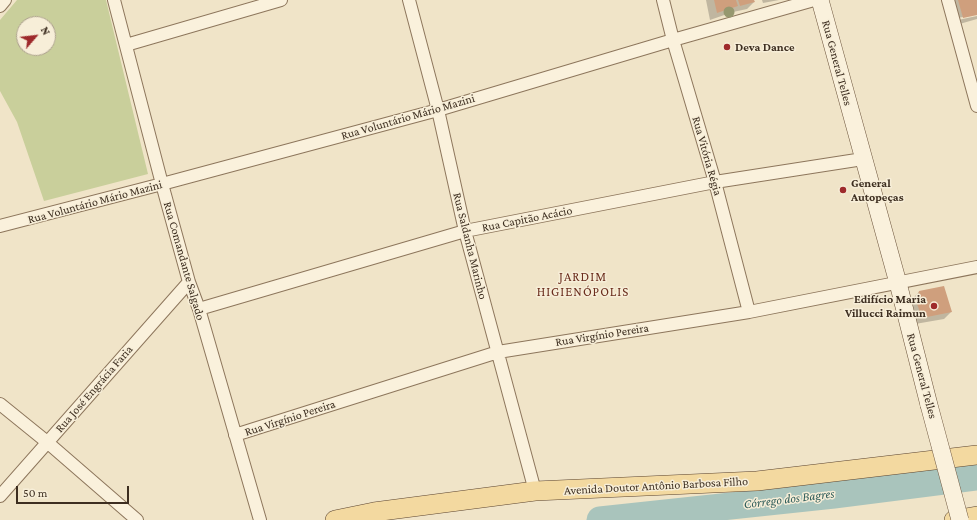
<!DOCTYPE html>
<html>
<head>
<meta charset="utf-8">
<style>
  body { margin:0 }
  #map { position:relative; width:977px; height:520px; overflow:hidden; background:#f0e4c8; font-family:"Crimson Pro",serif }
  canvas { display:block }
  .north { position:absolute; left:16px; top:16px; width:40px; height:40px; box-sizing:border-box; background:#f7eed8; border:1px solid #ada18e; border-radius:50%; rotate:62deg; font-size:11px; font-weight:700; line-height:16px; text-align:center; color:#3d2e20 }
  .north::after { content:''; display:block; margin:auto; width:14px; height:18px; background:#9e2a2b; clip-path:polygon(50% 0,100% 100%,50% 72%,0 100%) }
  .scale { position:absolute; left:16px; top:486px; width:113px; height:18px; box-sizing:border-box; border:2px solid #3d2e20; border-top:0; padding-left:5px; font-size:12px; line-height:14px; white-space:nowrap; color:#3d2e20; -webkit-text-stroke:3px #f7eed8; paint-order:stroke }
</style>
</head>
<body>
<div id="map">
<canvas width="977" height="520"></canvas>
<div class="north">N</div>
<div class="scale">50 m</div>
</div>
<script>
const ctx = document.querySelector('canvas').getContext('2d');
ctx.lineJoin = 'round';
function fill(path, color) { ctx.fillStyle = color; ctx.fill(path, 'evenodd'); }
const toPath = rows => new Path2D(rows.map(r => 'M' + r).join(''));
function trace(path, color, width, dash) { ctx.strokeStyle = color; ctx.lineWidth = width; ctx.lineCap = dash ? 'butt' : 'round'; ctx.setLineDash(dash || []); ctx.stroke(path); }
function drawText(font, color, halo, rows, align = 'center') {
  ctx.font = font + ' "Crimson Pro",serif'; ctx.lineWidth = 3; ctx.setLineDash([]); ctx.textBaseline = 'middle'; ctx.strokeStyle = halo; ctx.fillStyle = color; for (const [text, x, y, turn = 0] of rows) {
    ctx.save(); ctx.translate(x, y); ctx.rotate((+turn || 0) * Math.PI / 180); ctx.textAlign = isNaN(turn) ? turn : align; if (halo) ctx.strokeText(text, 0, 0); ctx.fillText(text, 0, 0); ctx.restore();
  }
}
fill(toPath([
  [17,0,106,0,148,174,44,201,17,122,0,91,0,20],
  [24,24,48,24,48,48,24,48]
]), '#c9cf9b');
fill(toPath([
  [706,0,753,0,754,2,747,9,733,12,732,10,730,13,710,20],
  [762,0,779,0,763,3],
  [950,0,977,0,977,14,958,18,958,20,977,16,977,19,956,25],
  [919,292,951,312,944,319,915,324,909,308,912,299]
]), '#0003');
trace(toPath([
  [600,520,834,495,977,477]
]), '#a9c4bc', 27);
fill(toPath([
  [714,0,736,0,738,6,717,13],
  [738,0,754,0,755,2,740,6],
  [958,0,977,0,977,15,963,18],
  [944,286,952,312,922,318,916,301,919,291]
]), '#cf9f7d');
const street = toPath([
  [114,0,162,184,189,282,199,309,260,520],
  [409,0,438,110,465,231,535,491],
  [663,0,673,40,715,182,749,312],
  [948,0,977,106],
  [0,6,5,0],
  [126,45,281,0],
  [0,226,162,184,438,110,673,40,814,0],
  [199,309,465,231,715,182,863,159],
  [0,404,47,442,137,520],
  [235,435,498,352,749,312,977,267],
  [0,496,189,282]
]);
const secondary = toPath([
  [820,0,898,283,929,405]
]);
const primary = toPath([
  [335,520,374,512,535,491,757,481,977,455],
  [954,520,977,516]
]);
trace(street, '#8d765c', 14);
trace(secondary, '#6f573f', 18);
trace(primary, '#5b4430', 20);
trace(street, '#faf1dc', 12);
trace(secondary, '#faf1dc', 17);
trace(primary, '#f3d9a0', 19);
const secondaryBridge = toPath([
  [929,405,960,520]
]);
trace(secondaryBridge, '#6f573f', 18, []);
trace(secondaryBridge, '#faf1dc', 17);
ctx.fillStyle = '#96986f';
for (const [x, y] of [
  [729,12]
]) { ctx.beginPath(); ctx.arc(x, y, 5.5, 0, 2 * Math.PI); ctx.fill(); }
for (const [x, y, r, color] of [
  [727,47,4,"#9e2a2b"],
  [843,190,4,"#9e2a2b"],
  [934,306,4,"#9e2a2b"]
]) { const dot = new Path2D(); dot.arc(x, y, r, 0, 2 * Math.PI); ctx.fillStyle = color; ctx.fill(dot); trace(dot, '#f7eed8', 1.5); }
drawText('bold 12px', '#3d2e20', '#f7eed8', [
  ["Deva Dance",735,47],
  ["General",851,183],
  ["Autopeças",851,197],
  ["Edifício Maria",926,299,"right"],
  ["Villucci Raimun",926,313,"right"]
], 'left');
drawText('12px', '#3d2e20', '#f7eed8', [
  ["Rua General Telles",837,63,75],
  ["Rua Voluntário Mário Mazini",408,117,-16],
  ["Rua Vitória Régia",707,156,74],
  ["Rua Voluntário Mário Mazini",95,202,-15],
  ["Rua Capitão Acácio",527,219,-11],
  ["Rua Saldanha Marinho",470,246,76],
  ["Rua Comandante Salgado",184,261,74],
  ["Rua Virgínio Pereira",602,335,-9],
  ["Rua General Telles",922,376,75],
  ["Rua José Engrácia Faria",94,389,-49],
  ["Rua Virgínio Pereira",290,418,-18],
  ["Avenida Doutor Antônio Barbosa Filho",656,486,-3]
]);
ctx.letterSpacing = '1px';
drawText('13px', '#6b2e1e', '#f7eed8', [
  ["JARDIM",583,277],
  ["HIGIENÓPOLIS",583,292]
]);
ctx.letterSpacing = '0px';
drawText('italic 13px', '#2f5d5a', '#f7eed8', [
  ["Córrego dos Bagres",789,499,-7]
]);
</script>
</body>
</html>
